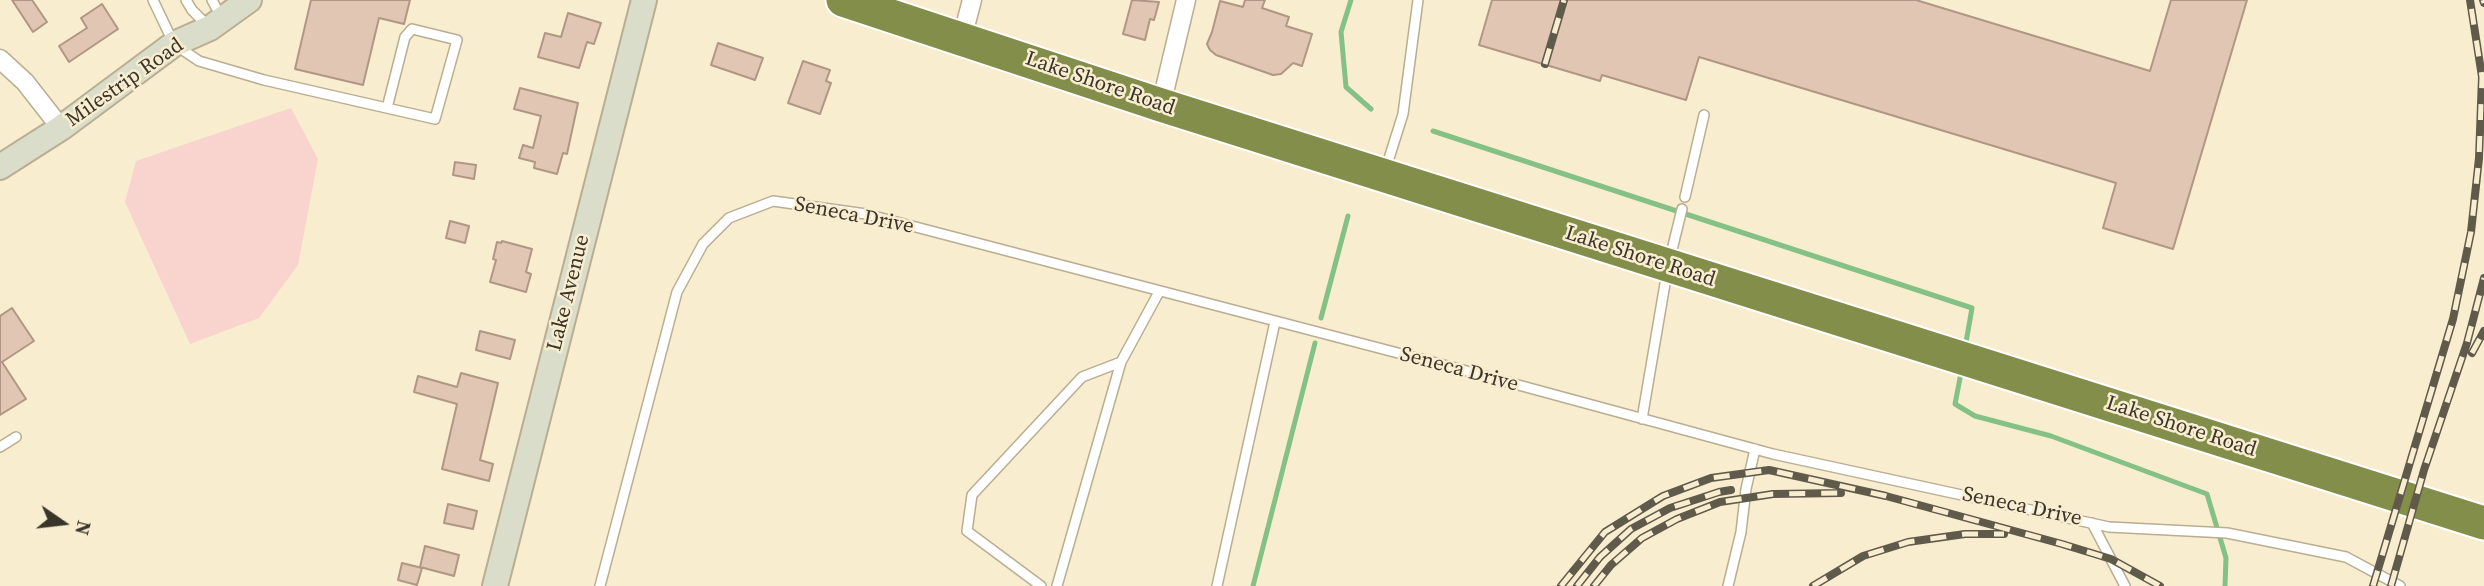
<!DOCTYPE html>
<html>
<head>
<meta charset="utf-8">
<style>
  body { margin:0 }
  #map { position:relative; width:2484px; height:586px; overflow:hidden; background:#f9edd0; font-family:"Source Serif 4",serif }
  canvas { display:block }
  .north { position:absolute; left:28px; top:488px; width:70px; height:70px; -webkit-text-stroke:5px #f9edd0; paint-order:stroke; rotate:104deg; font-size:19px; font-weight:700; line-height:28px; text-align:center; color:#3a352a }
  .north::after { content:''; display:block; margin:auto; width:24px; height:32px; background:#3a352a; clip-path:polygon(50% 0,100% 100%,50% 72%,0 100%) }
</style>
</head>
<body>
<div id="map">
<canvas width="2484" height="586"></canvas>
<div class="north">N</div>
</div>
<script>
const ctx = document.querySelector('canvas').getContext('2d');
ctx.lineJoin = 'round';
function fill(path, color) { ctx.fillStyle = color; ctx.fill(path, 'evenodd'); }
const toPath = rows => new Path2D(rows.map(r => 'M' + r).join(''));
function trace(path, color, width, dash) { ctx.strokeStyle = color; ctx.lineWidth = width; ctx.lineCap = dash ? 'butt' : 'round'; ctx.setLineDash(dash || []); ctx.stroke(path); }
function drawText(font, color, halo, rows, align = 'center') {
  ctx.font = font + ' "Source Serif 4",serif'; ctx.lineWidth = 5; ctx.setLineDash([]); ctx.textBaseline = 'middle'; ctx.strokeStyle = halo; ctx.fillStyle = color; for (const [text, x, y, turn = 0] of rows) {
    ctx.save(); ctx.translate(x, y); ctx.rotate((+turn || 0) * Math.PI / 180); ctx.textAlign = isNaN(turn) ? turn : align; if (halo) ctx.strokeText(text, 0, 0); ctx.fillText(text, 0, 0); ctx.restore();
  }
}
fill(toPath([
  [291,108,318,159,298,265,259,318,190,344,125,202,136,161]
]), '#f9d3cd');
trace(toPath([
  [1351,0,1341,32,1346,87,1371,109],
  [1433,131,1972,308,1965,348],
  [1321,318,1348,216],
  [1962,368,1955,404,1975,416,2051,436,2207,494,2226,558,2225,586],
  [1253,586,1315,343]
]), '#84c186', 5);
const building = toPath([
  [12,0,32,0,47,22,33,32,12,0],
  [311,0,410,0,404,24,379,18,363,85,295,69,311,0],
  [1132,0,1159,2,1154,20,1150,19,1145,40,1123,34,1132,0],
  [1245,0,1265,0,1262,8,1289,17,1286,26,1312,34,1302,66,1293,63,1281,74,1273,75,1216,55,1210,50,1207,44,1212,32,1220,1,1243,7,1245,0],
  [1492,0,1916,0,2150,71,2171,0,2247,0,2173,249,2103,228,2116,183,1699,57,1686,100,1602,75,1600,81,1479,45,1492,0],
  [102,4,118,29,69,62,59,46,87,28,81,18,102,4],
  [568,13,601,23,594,44,587,42,579,68,538,57,545,33,561,37,568,13],
  [718,43,763,58,755,80,711,65,718,43],
  [803,61,830,70,826,81,831,83,820,114,788,103,803,61],
  [520,88,578,103,567,154,563,153,557,174,534,168,535,162,519,158,523,145,533,148,541,116,514,109,520,88],
  [455,162,476,165,474,179,453,175,455,162],
  [450,221,469,226,465,243,446,238,450,221],
  [502,241,532,249,526,272,531,274,526,292,490,282,496,260,493,259,497,242,501,243,502,241],
  [12,308,34,341,2,362,26,399,0,415,0,316,12,308],
  [480,331,515,340,510,359,476,350,480,331],
  [461,373,498,383,480,460,493,464,489,481,442,469,457,404,414,392,418,376,457,387,461,373],
  [448,504,477,511,473,529,444,523,448,504],
  [425,546,459,555,454,576,420,567,425,546],
  [402,563,422,568,417,585,398,580,402,563]
]);
fill(building, '#e1c6b3');
trace(building, '#b09785', 2);
const lane = toPath([
  [153,0,174,44,199,61,264,80,435,119,457,40,412,29,405,37,387,108],
  [186,0,192,10,207,25],
  [212,0,221,17],
  [1385,171,1403,114,1418,0],
  [1685,197,1704,115],
  [1670,258,1682,209],
  [1642,419,1667,272],
  [0,447,16,437],
  [2092,523,2125,586],
  [600,586,677,292,703,244,729,218,773,201,866,214,1463,370,1773,454,2109,527,2227,533,2346,557,2400,586],
  [1041,586,967,531,972,495,1082,377,1121,362],
  [1057,586,1121,362,1159,292],
  [1217,586,1275,322],
  [1728,586,1741,532,1746,489,1755,449]
]);
const street = toPath([
  [962,38,972,0],
  [0,59,25,82,61,128],
  [1161,105,1186,0]
]);
const secondary = toPath([
  [0,167,61,128,174,44,210,28,249,0],
  [495,586,644,0]
]);
const highway = toPath([
  [843,0,1161,105,2484,523]
]);
trace(lane, '#b9ad92', 12);
trace(street, '#b9ad92', 21);
trace(secondary, '#b9ad92', 28);
trace(highway, '#fff', 37);
trace(lane, '#fff', 9);
trace(street, '#fff', 18);
trace(secondary, '#daddc9', 24);
trace(highway, '#838e4a', 33);
const rail = toPath([
  [2483,0,2484,3],
  [1545,64,1564,0],
  [2472,353,2484,331],
  [1561,586,1605,532,1663,496,1711,478,1769,470,1886,496,2062,544,2111,559,2160,586],
  [1577,586,1600,557,1631,529,1670,508,1719,492,1731,490],
  [1594,586,1611,565,1642,538,1677,519,1720,502,1773,494,1841,493],
  [1813,586,1863,556,1908,542,1965,534,2004,534],
  [2373,586,2453,319,2471,232,2479,158,2482,77,2470,0],
  [2391,586,2424,470,2467,343,2484,278]
]);
trace(rail, '#605a4b', 8);
trace(rail, '#f9edd0', 5, [16]);
drawText('21px', '#3a352a', '#f9edd0', [
  ["Milestrip Road",125,83,-35],
  ["Lake Shore Road",1100,84,19],
  ["Seneca Drive",854,216,11],
  ["Lake Shore Road",1640,257,18],
  ["Lake Avenue",569,293,-76],
  ["Seneca Drive",1459,370,15],
  ["Lake Shore Road",2181,427,18],
  ["Seneca Drive",2022,507,12]
]);
</script>
</body>
</html>
